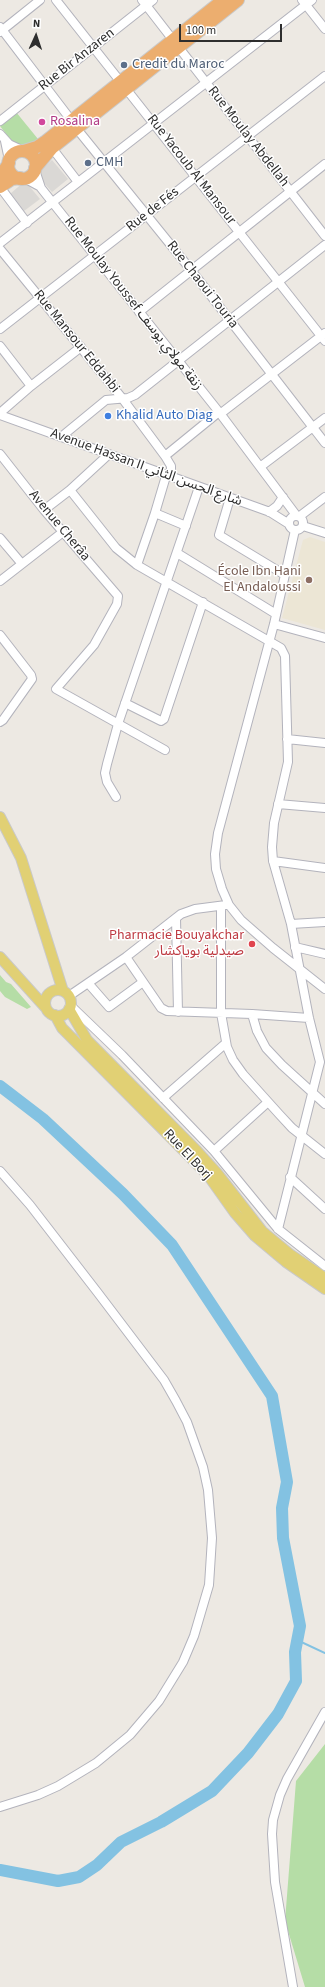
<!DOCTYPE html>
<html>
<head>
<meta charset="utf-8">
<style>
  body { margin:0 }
  #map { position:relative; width:325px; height:1987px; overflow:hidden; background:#ede9e3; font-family:"Source Sans 3",sans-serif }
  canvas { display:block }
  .north { position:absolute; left:16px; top:16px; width:40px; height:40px; -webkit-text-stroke:3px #fff; paint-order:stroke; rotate:3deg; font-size:11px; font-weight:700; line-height:16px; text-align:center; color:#2e2e2e }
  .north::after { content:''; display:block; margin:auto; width:14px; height:18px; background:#2e2e2e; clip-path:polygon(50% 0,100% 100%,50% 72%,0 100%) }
  .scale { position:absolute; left:179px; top:24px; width:103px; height:18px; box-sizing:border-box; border:2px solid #2e2e2e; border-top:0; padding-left:5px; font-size:12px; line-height:14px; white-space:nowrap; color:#2e2e2e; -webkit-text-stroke:3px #fff; paint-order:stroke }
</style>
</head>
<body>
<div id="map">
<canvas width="325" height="1987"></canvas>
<div class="north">N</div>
<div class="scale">100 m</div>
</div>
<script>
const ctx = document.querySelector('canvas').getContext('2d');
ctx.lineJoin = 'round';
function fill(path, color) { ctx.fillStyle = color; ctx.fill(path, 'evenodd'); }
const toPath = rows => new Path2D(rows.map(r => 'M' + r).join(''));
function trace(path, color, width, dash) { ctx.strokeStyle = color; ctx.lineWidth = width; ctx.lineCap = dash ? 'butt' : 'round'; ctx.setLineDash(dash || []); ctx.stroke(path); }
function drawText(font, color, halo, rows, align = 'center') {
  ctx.font = font + ' "Source Sans 3","Noto Sans Arabic",sans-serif'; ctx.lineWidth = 3; ctx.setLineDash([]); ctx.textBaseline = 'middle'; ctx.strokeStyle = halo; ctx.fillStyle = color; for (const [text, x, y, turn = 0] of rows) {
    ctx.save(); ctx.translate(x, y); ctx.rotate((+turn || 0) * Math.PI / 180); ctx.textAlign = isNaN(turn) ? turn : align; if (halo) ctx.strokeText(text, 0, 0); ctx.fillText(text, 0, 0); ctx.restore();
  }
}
fill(toPath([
  [310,537,325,542,325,630,282,618,303,540]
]), '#ece6d5');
fill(toPath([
  [16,112,38,139,30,145,14,144,0,126],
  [0,975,6,982,11,984,31,1007,27,1009,5,997,0,991],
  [325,1744,325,1987,305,1987,285,1921,296,1781]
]), '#b5dda6');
fill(toPath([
  [52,160,68,179,52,192,36,174],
  [25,181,40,199,24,211,10,194]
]), '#dad8d5');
trace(toPath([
  [297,1640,325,1653]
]), '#83c2e2', 2);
trace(toPath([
  [0,1086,43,1119,123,1194,172,1245,272,1396,287,1482,282,1508,283,1538,300,1626,295,1652,296,1681,278,1714,248,1753,212,1791,161,1822,121,1842,97,1865,79,1877,58,1881,0,1870]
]), '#83c2e2', 12);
const minor = toPath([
  [56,0,325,341],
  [142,0,325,236],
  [302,0,325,29],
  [0,27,71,120],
  [0,32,40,0],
  [0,121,153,0],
  [77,129,191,270,325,443],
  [0,134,9,144,24,151],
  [5,141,9,160],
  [52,148,78,182],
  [35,170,41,188,219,412,296,515],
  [24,178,39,186],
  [0,187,27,223],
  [0,243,312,0],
  [0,249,122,398,165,456,171,466,171,472,166,476,155,513,186,526],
  [139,312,325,164],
  [0,329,325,76],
  [0,346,31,386],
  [0,413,31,386,81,347],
  [220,414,325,333],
  [0,415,270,512,289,524],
  [61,437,106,400,128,398,135,395,325,245],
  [0,454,44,510,118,596,117,604,94,645,56,689,165,750],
  [108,455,70,490,116,548,137,565,281,648,285,656,288,762,274,823,272,847,273,861,291,924,309,1018,320,1062,278,1229],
  [165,456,219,412],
  [260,467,325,418],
  [230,498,219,535,285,575],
  [44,510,70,490],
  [269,512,277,506,283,497],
  '289 523a7 7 0 1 1 14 0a7 7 0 1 1-14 0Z',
  [300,516,325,497],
  [303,526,325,533],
  [295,530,274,624,218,833,215,854,216,869,222,889,229,905,241,920,273,948,325,989],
  [0,538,22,564],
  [177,553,276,614],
  [137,565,155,513],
  [0,581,63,532],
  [274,624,325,638],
  [0,635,31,675,32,679,3,720,0,722],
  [125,703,161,721,164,719,203,602],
  [287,739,325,743],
  [116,797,107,782,105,773,107,764,118,724,199,487],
  [278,804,325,808],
  [273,861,325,868],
  [221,906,221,1013,227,1047,233,1060,243,1074,279,1114,292,1128,325,1154],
  [176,918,178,1012],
  [291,924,325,922],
  [295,947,325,954],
  [126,957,161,1008,167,1011,252,1014,309,1018],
  [88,983,109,1007,143,982],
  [69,996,126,957,181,914,195,909,226,905],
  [70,1005,122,1055,214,1151,278,1229,325,1266],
  [252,1014,257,1031,266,1048,282,1065,325,1104],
  [163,1098,226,1043],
  [214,1151,268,1102],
  [0,1171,30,1205,98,1293,164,1380,176,1401,187,1422,203,1467,208,1490,212,1538,209,1585,194,1636,183,1662,159,1701,130,1735,96,1763,58,1786,38,1795,0,1807],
  [290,1177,325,1209],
  [293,1987,275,1882,272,1834,273,1820,280,1795,287,1779,325,1712]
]);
const major = toPath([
  [0,817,21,858,63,991],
  [0,957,45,1007],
  '45 1003a13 13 0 1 1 26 0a13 13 0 1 1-26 0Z',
  [69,1009,87,1040,197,1151,217,1173,262,1231,291,1255,325,1278],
  [55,1015,62,1028,208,1175,235,1213,255,1236,286,1262,325,1289]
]);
const highway = toPath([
  [24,151,37,147,46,141,223,0],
  '8 165a14 14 0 1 1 28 0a14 14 0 1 1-28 0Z',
  [35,168,52,148,238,0],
  [0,176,9,163],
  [0,187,12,179,20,178]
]);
trace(minor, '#b3b3bc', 10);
trace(major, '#c9c9c9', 12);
trace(highway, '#c9c9c9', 14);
trace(minor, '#fff', 8);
trace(major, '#e1d074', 10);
trace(highway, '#ecae6f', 12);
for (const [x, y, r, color] of [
  [124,65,4,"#5c6f8a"],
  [42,122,4,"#d1479c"],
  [88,163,4,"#5c6f8a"],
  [108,416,4,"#3f7fe0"],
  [309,580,4,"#8d6e63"],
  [252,944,4,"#e0444e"]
]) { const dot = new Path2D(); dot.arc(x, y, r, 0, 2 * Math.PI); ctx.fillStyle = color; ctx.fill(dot); trace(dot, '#fff', 1.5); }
drawText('14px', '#2e2e2e', '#fff', [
  ["Rue Bir Anzaren",77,60,-38],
  ["Rue Moulay Abdellah",248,137,52],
  ["Rue Yacoub Al Mansour",191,170,52],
  ["Rue de Fés",153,210,-38],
  ["Rue Chaoui Touria",202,285,52],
  ["Rue Moulay Youssef زنقة مولاي يوسف",133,304,52],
  ["Rue Mansour Eddahbi",76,342,51],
  ["Avenue Hassan II شارع الحسن الثاني",146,468,20],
  ["Avenue Cherâa",59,526,50],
  ["Rue El Borj",187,1155,47]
]);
drawText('14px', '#4e5e75', '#fff', [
  ["Credit du Maroc",132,65],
  ["CMH",96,163]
], 'left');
drawText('14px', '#b23c85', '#fff', [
  ["Rosalina",50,122]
], 'left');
drawText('14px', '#366cbe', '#fff', [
  ["Khalid Auto Diag",116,416]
], 'left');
drawText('14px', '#785e54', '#fff', [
  ["École Ibn Hani",301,572],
  ["El Andaloussi",301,588]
], 'right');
drawText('14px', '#be3a42', '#fff', [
  ["Pharmacie Bouyakchar",244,936],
  ["صيدلية بوياكشار",244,952]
], 'right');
</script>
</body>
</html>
